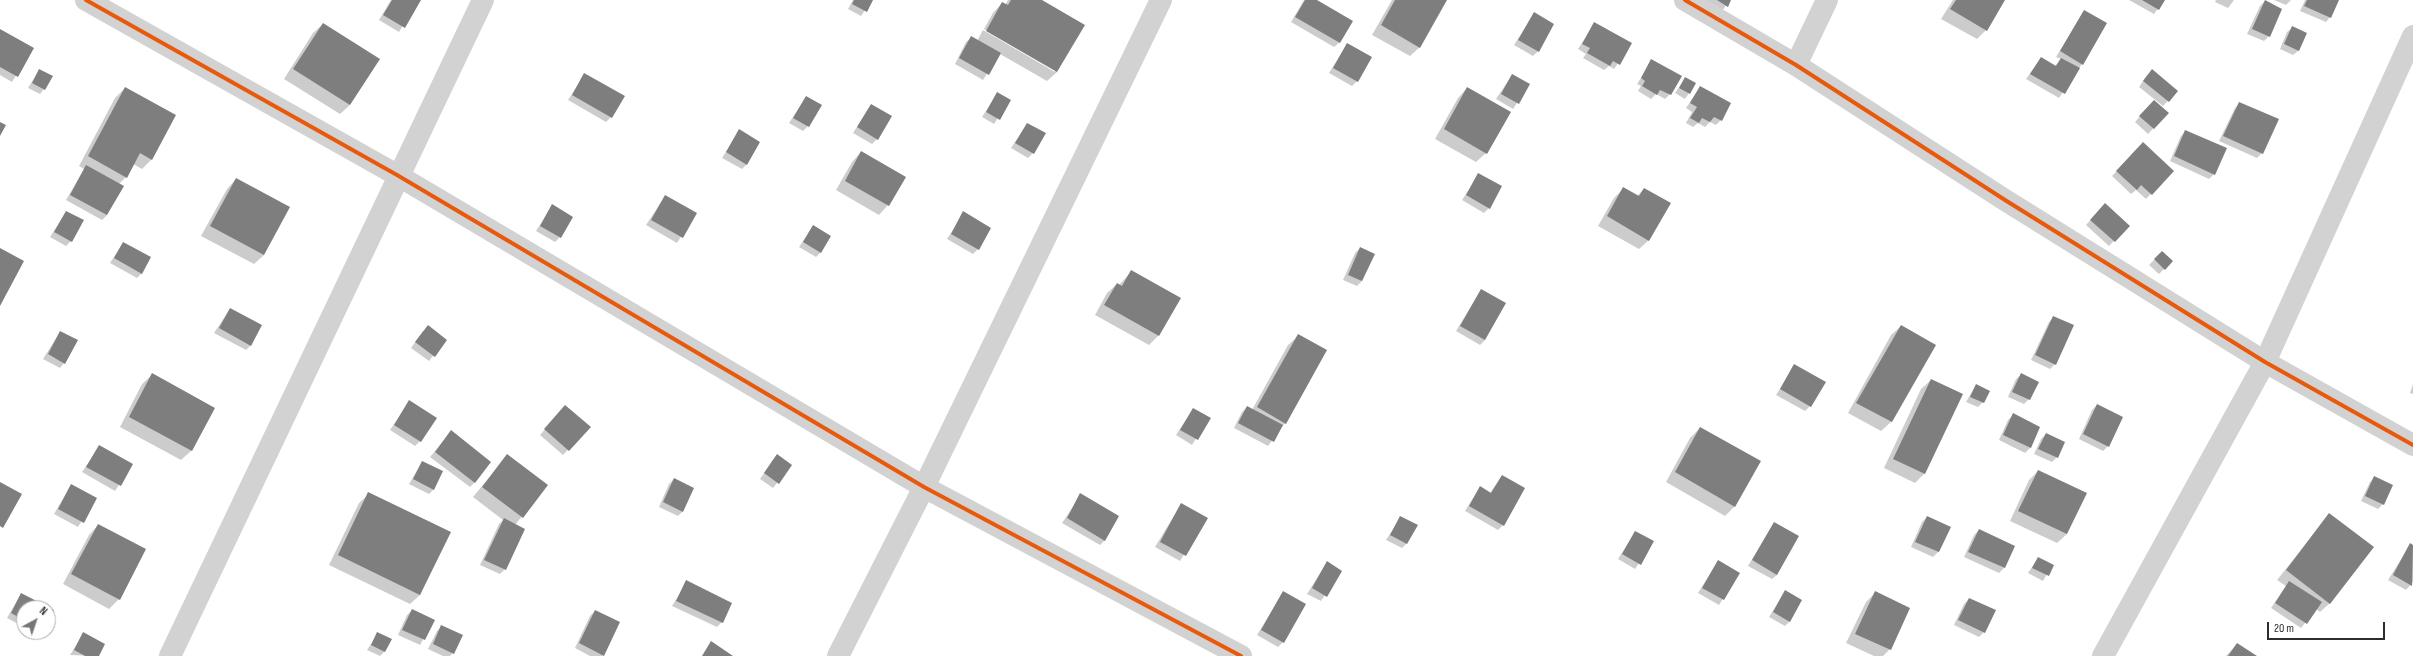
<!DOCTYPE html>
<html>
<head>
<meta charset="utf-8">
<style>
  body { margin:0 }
  #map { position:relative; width:2413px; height:656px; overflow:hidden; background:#fff; font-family:"Sofia Sans Condensed",sans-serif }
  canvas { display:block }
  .north { position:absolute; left:16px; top:600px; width:40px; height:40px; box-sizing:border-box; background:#fff; border:1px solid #ababab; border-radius:50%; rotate:40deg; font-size:11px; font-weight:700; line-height:16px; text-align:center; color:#2d2d2d }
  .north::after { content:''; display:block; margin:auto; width:14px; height:18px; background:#767676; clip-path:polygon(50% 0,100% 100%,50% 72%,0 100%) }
  .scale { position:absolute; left:2267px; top:622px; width:118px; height:18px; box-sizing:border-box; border:2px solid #2d2d2d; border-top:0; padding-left:5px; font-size:12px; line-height:14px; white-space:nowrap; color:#2d2d2d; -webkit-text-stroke:3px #fff; paint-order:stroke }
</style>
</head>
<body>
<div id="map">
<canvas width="2413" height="656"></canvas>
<div class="north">N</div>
<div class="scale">20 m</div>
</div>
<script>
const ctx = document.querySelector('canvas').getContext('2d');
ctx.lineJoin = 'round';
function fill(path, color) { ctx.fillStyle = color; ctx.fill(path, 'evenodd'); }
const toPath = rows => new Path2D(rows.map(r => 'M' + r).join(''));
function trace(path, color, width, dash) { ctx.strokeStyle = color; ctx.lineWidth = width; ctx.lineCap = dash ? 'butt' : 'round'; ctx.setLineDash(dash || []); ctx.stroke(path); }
fill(toPath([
  [391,0,419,0,399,32,379,20],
  [853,0,872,0,861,16,848,9],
  [1008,0,1040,0,1057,72,1047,81,1000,54,983,80,955,64,966,42,971,38,977,41,983,30,1055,72,1055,70,984,29,993,13,1002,3,1005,5],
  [1304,0,1315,0,1339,43,1334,47,1291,22],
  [1392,0,1446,0,1420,47,1410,56,1372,35],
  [1704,0,1730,0,1722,11],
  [1953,0,2004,0,1986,30,1977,39,1941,19],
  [2129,0,2164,0,2154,14],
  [2216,0,2234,0,2228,8,2215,2],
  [2274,0,2291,0,2286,5],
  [2305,0,2338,0,2330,17,2326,22,2300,11],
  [2265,1,2269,36,2264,41,2247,34,2260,6],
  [2084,11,2082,64,2059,98,2026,79,2041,58,2055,66,2061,59,2056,57],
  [1534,14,1538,51,1533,56,1514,45],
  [1595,23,1631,44,1614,69,1609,66,1604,70,1583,58,1586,54,1578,49],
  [323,24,350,105,340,114,284,79,313,33],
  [2292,28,2306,34,2298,51,2293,55,2280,49,2287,32],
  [0,30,33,48,12,82,0,75],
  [1347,44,1357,81,1352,86,1329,73],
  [1652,61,1670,94,1665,99,1656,94,1651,99,1638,91,1641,86,1637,84],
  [39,70,44,89,40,94,28,88],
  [585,74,611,117,606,122,568,100],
  [1512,75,1529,85,1513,109,1496,99],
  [2147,75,2177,91,2163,106,2139,87],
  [1685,79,1695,84,1685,99,1675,93],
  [1700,87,1721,120,1716,125,1710,122,1705,127,1698,123,1693,127,1686,123,1692,112,1686,108],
  [125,88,151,160,142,169,133,164,126,177,119,184,107,215,102,220,66,200,84,169,79,166,115,98],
  [1467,88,1486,153,1476,162,1435,139,1458,98],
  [997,94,1009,101,994,124,982,117],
  [806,97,808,126,803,131,789,123],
  [2240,103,2262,153,2257,158,2219,141,2235,108],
  [871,105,877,139,872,144,853,133],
  [2149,106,2168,113,2148,134,2135,122],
  [1027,124,1033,153,1028,158,1011,148],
  [739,131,746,165,742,169,722,158],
  [2186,131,2214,174,2209,179,2170,161,2181,136],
  [2138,148,2173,171,2146,199,2136,190,2131,194,2112,176],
  [861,152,888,205,879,215,836,190,852,162],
  [1479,174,1489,208,1484,213,1462,200],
  [236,179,264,255,254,264,201,236,227,189],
  [1624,188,1637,196,1644,189,1649,240,1639,249,1598,226,1614,198],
  [665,196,696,213,677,243,646,225],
  [2105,204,2128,226,2109,246,2086,225],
  [552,206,560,237,555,242,536,231],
  [66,212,71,241,66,246,50,237],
  [964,213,978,249,973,254,947,239],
  [813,226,821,252,816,257,799,247],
  [123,243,142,273,137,278,110,263],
  [1360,248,1374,254,1362,281,1357,286,1343,280,1355,253],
  [2162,252,2172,261,2159,274,2149,265],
  [1132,271,1180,299,1158,336,1149,345,1095,315,1107,293,1117,284,1119,285],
  [1481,290,1485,340,1480,345,1456,331],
  [230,309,251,345,246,350,214,333],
  [2054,317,2055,364,2050,369,2031,360,2049,322],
  [1901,326,1934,345,1891,422,1881,431,1848,413,1891,335],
  [423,331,446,340,429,361,411,348],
  [60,332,64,363,60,368,43,359],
  [1298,336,1285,423,1268,446,1234,428,1242,412,1247,407,1252,410,1288,345],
  [1795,365,1810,406,1805,411,1776,395],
  [152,375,214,408,191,451,181,460,120,427,142,384],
  [2021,375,2029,399,2024,404,2008,397,2016,379],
  [1931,380,1925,473,1915,483,1884,468,1921,389],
  [2413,384,2413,394,2410,393],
  [1976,385,1983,402,1978,407,1966,402],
  [409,402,420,441,415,446,390,430],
  [2097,405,2108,446,2103,451,2079,439,2092,410],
  [1193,409,1209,418,1192,445,1176,435],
  [561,411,589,427,563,455,540,435],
  [2013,415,2039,427,2030,448,2025,453,1999,440,2008,420],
  [1700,428,1735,506,1725,516,1666,482,1690,438],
  [451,432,475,482,470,487,430,457],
  [2046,434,2057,457,2052,462,2034,454,2041,439],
  [99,447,132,465,115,491,82,472],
  [507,456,547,485,515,525,505,569,500,574,480,565,499,524,503,520,473,497],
  [773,460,791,465,773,488,760,479],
  [422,462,434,489,429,494,409,484],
  [2038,471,2067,534,2057,543,2010,521,2029,480],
  [1502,476,1503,525,1498,530,1465,511,1480,487,1490,493],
  [2375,477,2383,504,2378,509,2361,501,2370,482],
  [674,479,683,511,678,516,659,507,669,484],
  [71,485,96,498,78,527,54,514],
  [369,494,450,532,420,595,410,604,329,565,359,503],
  [1081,495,1105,540,1100,545,1062,523],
  [1181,504,1206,518,1180,561,1155,547],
  [2329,515,2330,603,2320,612,2316,609,2301,628,2271,608,2286,586,2277,580],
  [1401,517,1407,543,1402,548,1386,540],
  [1927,517,1950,527,1938,552,1933,557,1911,547,1922,522],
  [1774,523,1777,575,1772,579,1748,566],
  [98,525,145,550,119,599,109,609,63,584,89,535],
  [1979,530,2014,546,2004,568,1999,573,1964,557,1974,535],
  [1635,532,1653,542,1635,569,1618,559],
  [2410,545,2413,546,2413,582,2406,590,2388,580],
  [2038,558,2052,565,2043,581,2028,573],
  [1718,561,1739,573,1719,605,1698,593],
  [1327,562,1341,571,1321,601,1307,594],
  [687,582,722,622,717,627,672,606],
  [1785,591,1790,621,1785,626,1769,617],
  [1283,592,1283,642,1278,647,1257,635],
  [1875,593,1890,649,1883,656,1874,656,1846,643,1866,602],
  [21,594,47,608,24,608,24,627,7,618],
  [1969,599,1984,632,1979,637,1954,625,1964,604],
  [412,610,434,620,420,645,398,635,407,615],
  [595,611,603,655,602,656,590,656,575,648,590,616],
  [442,626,453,653,450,656,443,656,428,649,437,631],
  [33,632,40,632,37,634],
  [378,633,385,651,380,656,367,650],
  [83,634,98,656,70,655],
  [2237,644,2255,656,2226,656]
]), '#0003');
fill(toPath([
  [392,0,421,0,405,28,383,15],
  [854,0,873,0,867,12,852,4],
  [1011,0,1042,0,1085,25,1057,72,986,31,1002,2,1008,5],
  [1305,0,1317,0,1353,21,1340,43,1295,17],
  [1395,0,1447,0,1420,48,1381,25],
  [1717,0,1731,0,1728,7],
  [1956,0,2005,0,1987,31,1950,9],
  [2142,0,2165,0,2159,10],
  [2265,0,2282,9,2270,37,2252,29],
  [2307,0,2339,0,2331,18,2304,6],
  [2084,10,2107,23,2083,65,2060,51],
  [1534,12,1554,24,1539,52,1518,40],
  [1594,22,1632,43,1620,65,1613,61,1610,66,1587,53,1590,48,1582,44],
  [323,23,380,59,350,105,293,69],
  [2292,26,2307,33,2299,51,2284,44],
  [0,29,34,48,18,77,0,67],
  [971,36,1001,53,989,75,959,58],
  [1347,43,1372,57,1358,82,1333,68],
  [2041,57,2056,66,2061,58,2080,68,2065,94,2030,74],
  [1651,59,1682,76,1671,95,1660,90,1657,95,1642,86,1645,81,1641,78],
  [39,69,53,76,45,90,32,83],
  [2152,69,2178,91,2169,102,2143,81],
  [584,73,625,96,612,118,572,95],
  [1512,74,1530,84,1519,104,1501,94],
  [1685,77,1696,83,1690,94,1679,88],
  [1700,86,1731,103,1722,121,1714,117,1710,122,1702,118,1699,123,1690,118,1697,107,1690,103],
  [125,87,176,115,152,160,140,153,127,178,88,156],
  [1467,87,1511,112,1487,154,1444,129],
  [997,92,1011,100,1000,120,986,112],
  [806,96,822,105,809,127,793,118],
  [2154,100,2169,113,2154,129,2139,116],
  [2239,102,2279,119,2263,154,2223,136],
  [871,104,892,116,878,140,857,127],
  [0,122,6,125,0,136],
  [1027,123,1046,133,1034,154,1015,143],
  [739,129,760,142,747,165,726,152],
  [2185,130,2227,148,2215,175,2174,156],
  [2143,142,2174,171,2152,195,2141,185,2137,190,2116,171],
  [861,151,906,177,889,206,845,181],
  [86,165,124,186,107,215,70,195],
  [1478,173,1502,186,1490,209,1466,195],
  [236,178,290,207,264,255,210,226],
  [1623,187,1639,196,1644,188,1671,203,1649,241,1607,216],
  [665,195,697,213,683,238,651,220],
  [2105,203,2130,226,2115,242,2090,220],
  [552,204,573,217,561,238,540,226],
  [66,211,84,220,72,242,54,232],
  [963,211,991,228,979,250,951,234],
  [813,225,831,236,821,253,803,242],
  [123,242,151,257,142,274,114,258],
  [1360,247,1375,254,1362,281,1348,275],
  [0,248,24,261,0,306],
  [2162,251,2173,261,2165,270,2154,259],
  [1131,270,1181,298,1159,336,1104,305,1117,283,1122,286],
  [1481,289,1506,303,1485,340,1460,326],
  [230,308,262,325,251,346,219,328],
  [2053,316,2074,325,2056,365,2035,355],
  [428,325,447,340,435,357,415,342],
  [1901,325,1936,345,1892,422,1856,403],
  [60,331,78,340,65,364,48,354],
  [1298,334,1327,350,1286,424,1257,407],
  [1794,364,1826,382,1811,407,1780,389],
  [152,373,215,408,192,451,129,417],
  [2021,373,2039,382,2030,400,2012,392],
  [1931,379,1963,394,1925,474,1893,459],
  [1976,384,1990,391,1984,403,1970,397],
  [409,400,437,418,421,442,394,425],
  [2097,404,2123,417,2109,447,2083,434],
  [565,405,591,427,569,451,544,429],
  [1247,406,1283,425,1274,442,1238,423],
  [1193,408,1211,418,1198,440,1180,430],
  [2013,413,2040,427,2031,448,2003,435],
  [1700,427,1761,461,1735,507,1675,472],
  [451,430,491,462,475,483,435,452],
  [2046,433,2065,442,2058,458,2038,449],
  [99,445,133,464,121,486,86,467],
  [507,454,548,485,523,518,482,487],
  [777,454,792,465,779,484,764,473],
  [422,461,443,471,434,490,413,479],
  [2038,470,2087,493,2067,534,2018,511],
  [1502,475,1525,488,1504,526,1469,506,1480,486,1491,493],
  [2374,476,2393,485,2384,505,2365,496],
  [674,478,694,488,683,512,663,502],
  [0,482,22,494,3,528,0,526],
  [71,484,97,498,84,523,58,509],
  [368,492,451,532,420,595,338,555],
  [1080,493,1119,516,1105,541,1067,518],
  [1181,503,1208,518,1186,556,1160,542],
  [2329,513,2374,547,2330,604,2286,570],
  [1400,516,1418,525,1407,544,1390,535],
  [1927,516,1951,527,1939,552,1915,542],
  [504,518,525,529,506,570,484,560],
  [1774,522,1799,536,1777,575,1752,560],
  [98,524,146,549,120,600,71,574],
  [1979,529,2015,546,2005,568,1968,552],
  [1635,531,1654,541,1641,565,1622,554],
  [2410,543,2413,545,2412,586,2393,575],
  [2038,557,2054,565,2049,576,2032,568],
  [1718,560,1740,573,1724,600,1702,588],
  [1327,561,1342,571,1327,597,1312,588],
  [686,580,732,603,723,623,676,601],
  [2289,581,2322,602,2307,624,2275,603],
  [1785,590,1802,600,1790,622,1773,612],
  [1283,591,1306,604,1284,643,1261,630],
  [1875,591,1910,608,1891,650,1855,634],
  [21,593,54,610,48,621,48,608,24,608,24,620,11,613],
  [1969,598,1996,610,1985,633,1958,620],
  [412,609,435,620,425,640,402,630],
  [595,610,620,622,604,656,579,643],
  [441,625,463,635,454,654,433,644],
  [83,632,105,644,99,656,85,656,74,650],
  [377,632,392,639,385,652,371,645],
  [711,641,733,656,702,656],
  [2237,643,2257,656,2228,656]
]), '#7e7e7e');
trace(toPath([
  [86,0,397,175,924,487,1241,656],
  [1685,0,1796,65,2005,200,2265,362,2413,445],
  [1796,65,1827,0],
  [170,656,483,0],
  [838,656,924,487,1161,0],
  [2103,656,2265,362,2413,36]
]), '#d2d2d2', 22);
trace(toPath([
  [86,0,397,175,924,487,1241,656],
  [1685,0,1796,65,2005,200,2265,362,2413,445]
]), '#e8590c', 4);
</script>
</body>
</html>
